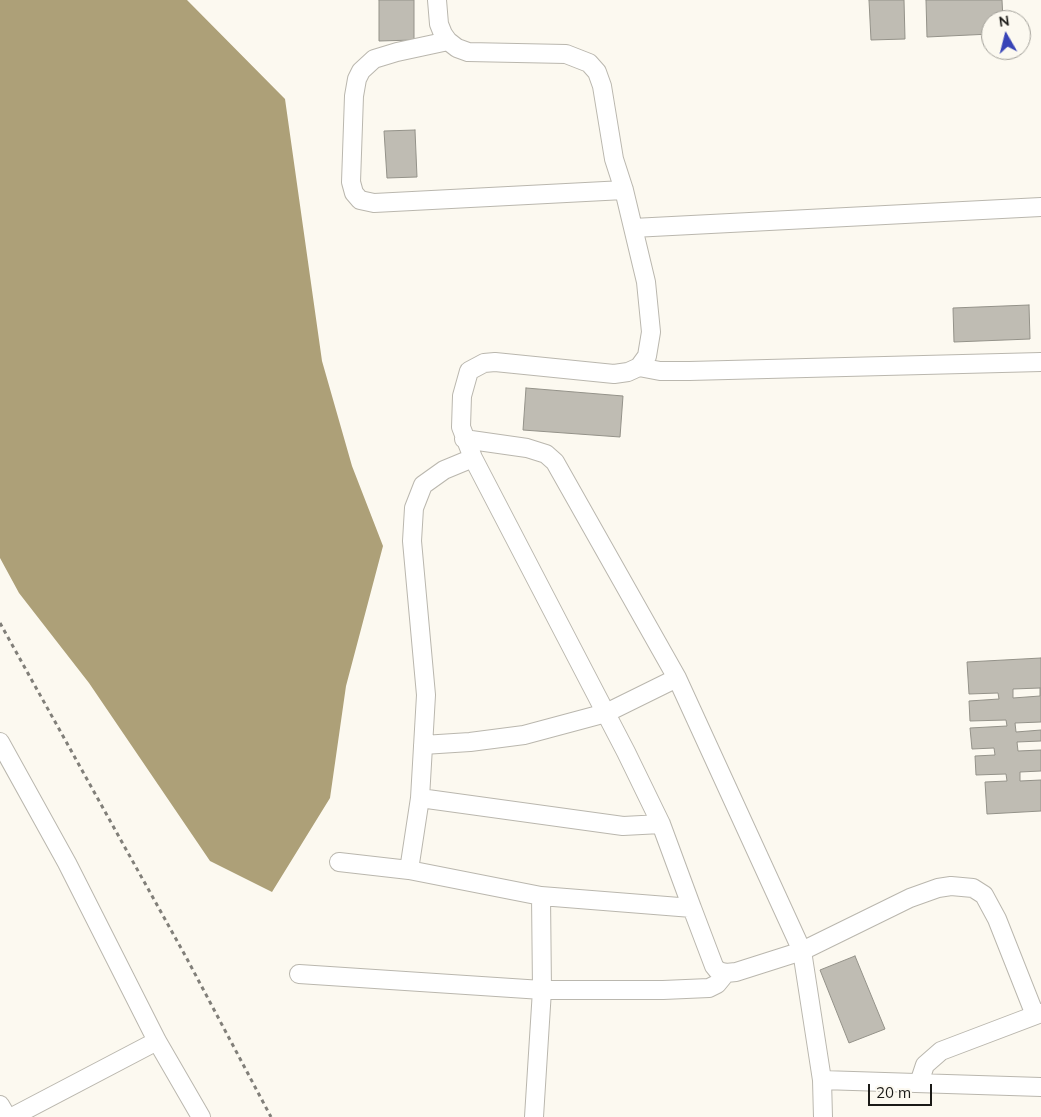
<!DOCTYPE html>
<html>
<head>
<meta charset="utf-8">
<style>
  body { margin:0 }
  #map { position:relative; width:1041px; height:1117px; overflow:hidden; background:#fcf9f0; font-family:Mulish,sans-serif }
  canvas { display:block }
  .north { position:absolute; left:981px; top:10px; width:50px; height:50px; box-sizing:border-box; background:#fcf9f0; border:1px solid #a2a099; border-radius:50%; rotate:352deg; font-size:14px; font-weight:700; line-height:20px; text-align:center; color:#1b1a17 }
  .north::after { content:''; display:block; margin:auto; width:18px; height:22px; background:#3844b7; clip-path:polygon(50% 0,100% 100%,50% 72%,0 100%) }
  .scale { position:absolute; left:868px; top:1084px; width:64px; height:22px; box-sizing:border-box; border:2px solid #1b1a17; border-top:0; padding-left:6px; font-size:15px; line-height:18px; white-space:nowrap; color:#1b1a17; -webkit-text-stroke:4px #fcf9f0; paint-order:stroke }
</style>
</head>
<body>
<div id="map">
<canvas width="1041" height="1117"></canvas>
<div class="north">N</div>
<div class="scale">20 m</div>
</div>
<script>
const ctx = document.querySelector('canvas').getContext('2d');
ctx.lineJoin = 'round';
function fill(path, color) { ctx.fillStyle = color; ctx.fill(path, 'evenodd'); }
const toPath = rows => new Path2D(rows.map(r => 'M' + r).join(''));
function trace(path, color, width, dash) { ctx.strokeStyle = color; ctx.lineWidth = width; ctx.lineCap = dash ? 'butt' : 'round'; ctx.setLineDash(dash || []); ctx.stroke(path); }
fill(toPath([
  [0,0,187,0,285,99,322,361,352,466,383,546,346,686,330,798,272,892,210,861,89,683,19,593,0,558]
]), '#ada078');
const building = toPath([
  [379,0,414,0,414,40,379,41,379,0],
  [869,0,904,0,905,39,871,40,869,0],
  [926,0,1002,0,1003,20,991,20,991,34,927,37,926,0],
  [415,130,417,177,387,178,384,131,415,130],
  [1029,305,1030,339,954,342,953,308,1029,305],
  [526,388,623,396,620,437,523,430,526,388],
  [1041,658,1041,722,1015,723,1016,732,1041,730,1041,741,1017,742,1018,751,1041,750,1041,771,1020,772,1020,781,1041,780,1041,811,987,814,985,782,1007,781,1006,774,976,775,975,756,995,755,994,748,972,749,970,728,1007,726,1006,720,970,721,969,701,999,699,998,693,969,694,967,662,1041,658],
  [1040,688,1040,696,1013,698,1013,689,1040,688],
  [855,956,885,1029,849,1043,820,970,855,956]
]);
fill(building, '#bfbcb3');
trace(building, '#949289', 1);
const minor = toPath([
  [437,0,439,24,443,34,448,41,457,48,468,52,566,54,589,63,597,72,602,86,614,159,624,190,646,282,651,332,647,356,639,367,628,372,614,374,495,362,484,363,469,371,462,396,461,427,473,458,626,752,661,824,692,908,541,896,542,990,534,1117],
  [448,41,397,52,374,59,361,71,357,79,354,96,351,182,354,193,360,200,374,203,624,190],
  [633,228,1041,207],
  [639,367,660,371,689,371,1041,362],
  [464,439,527,448,546,454,555,462,677,678,802,951,822,1080,823,1117],
  [0,742,67,863,157,1041,201,1117],
  [423,745,470,742,524,735,606,713,677,678],
  [420,798,623,826,661,824],
  [339,862,409,870,541,896],
  [409,870,420,798,426,695,412,541,414,508,423,485,444,470,473,458],
  [692,908,714,966,718,971,726,973,736,972,802,951,910,898,938,888,951,886,973,888,984,895,997,919,1035,1015],
  [299,974,542,990,663,990,709,988,717,984,726,973],
  [822,1080,1041,1087],
  [919,1083,925,1065,941,1051,1041,1013],
  [0,1105,7,1117],
  [12,1117,157,1041]
]);
trace(minor, '#bab7ae', 20);
trace(toPath([
  [0,623,186,957,271,1117]
]), '#817f79', 3, [4, 4]);
trace(minor, '#fff', 18);
</script>
</body>
</html>
